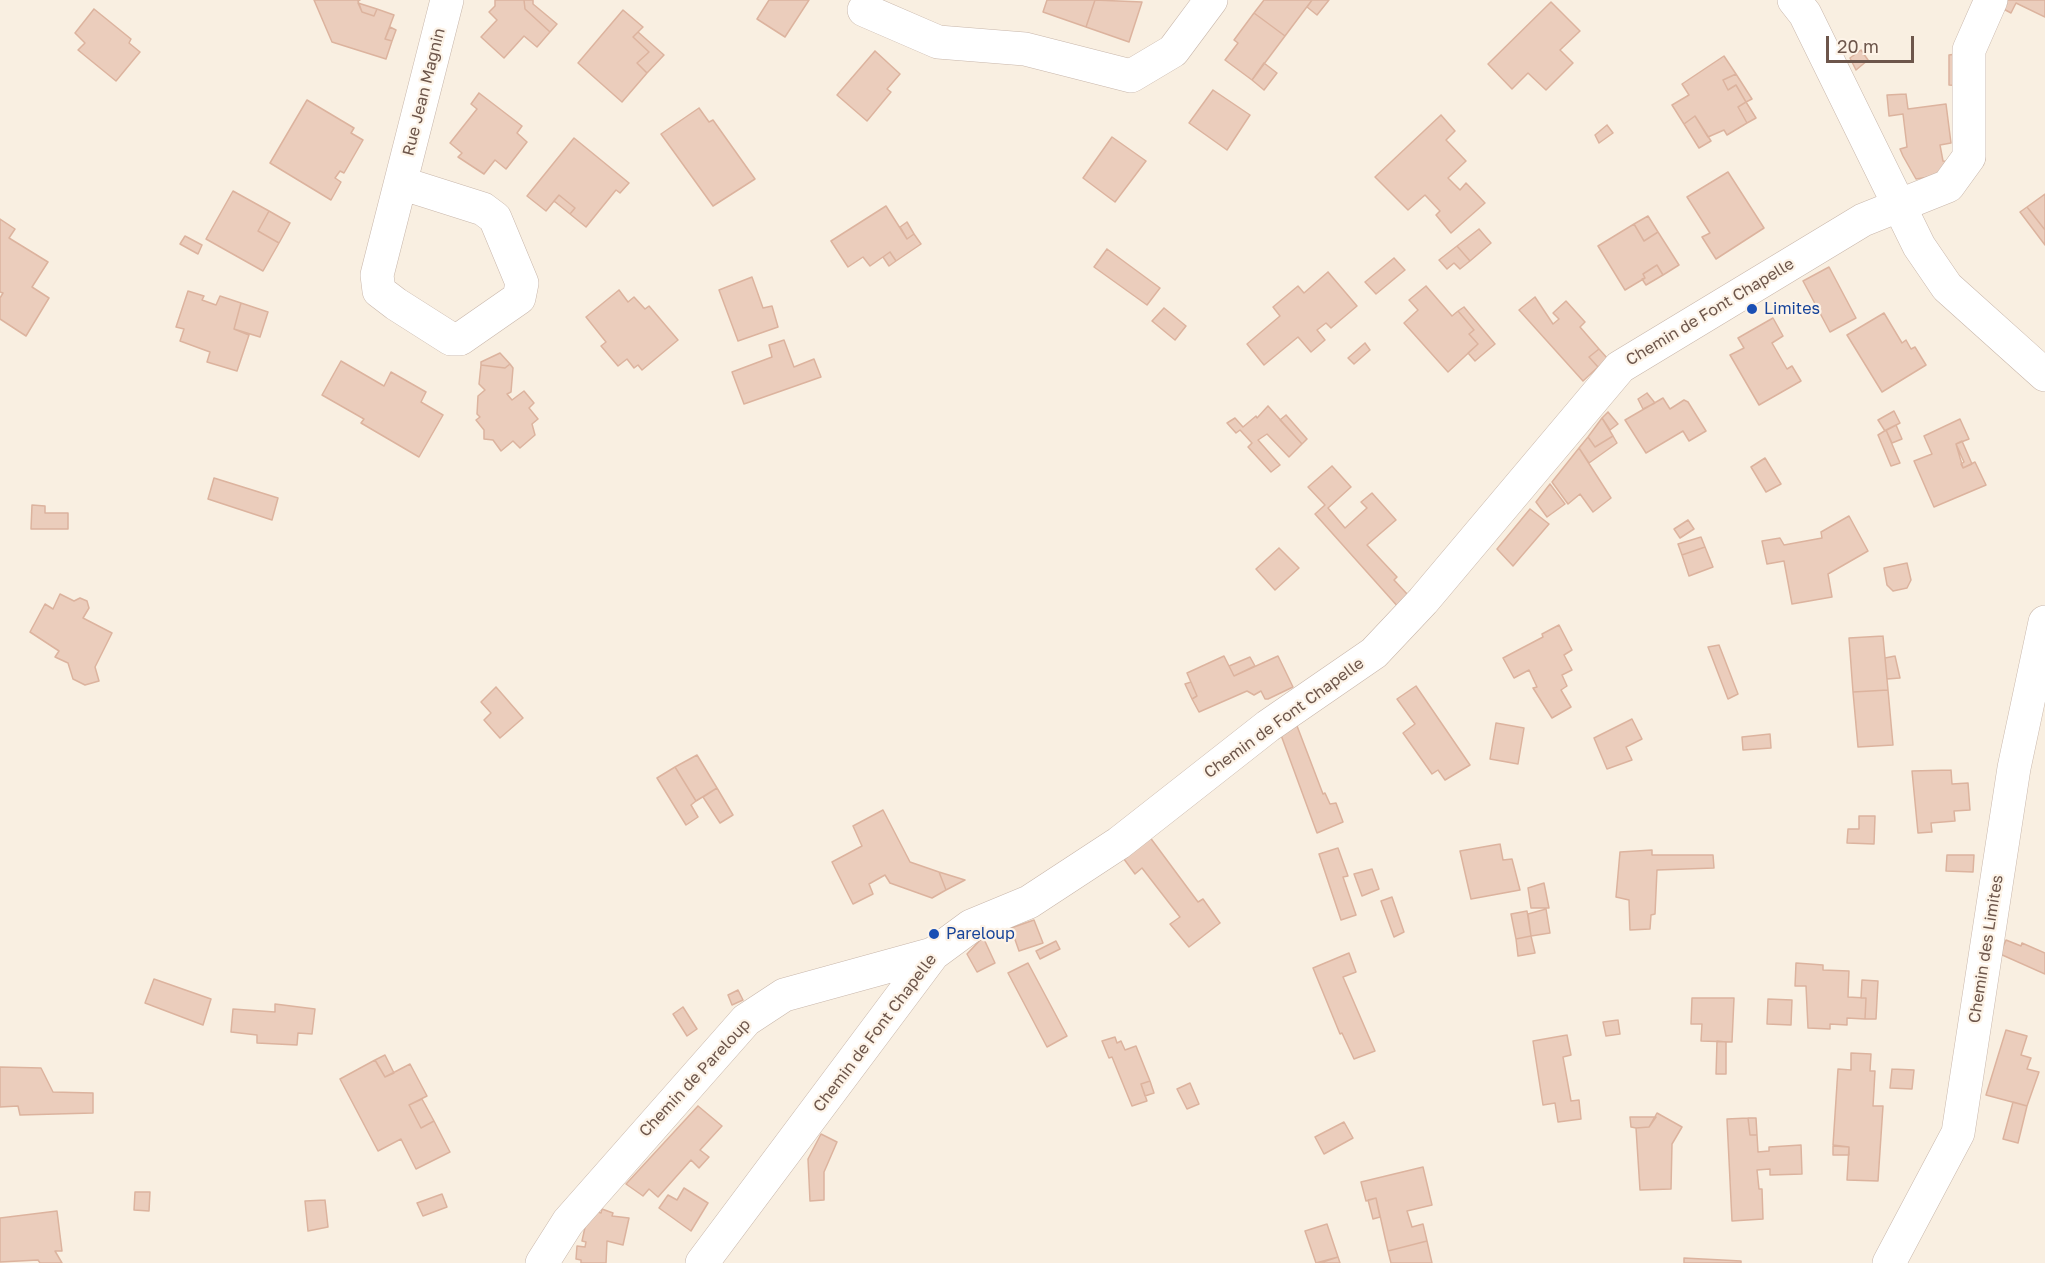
<!DOCTYPE html>
<html>
<head>
<meta charset="utf-8">
<style>
  body { margin:0 }
  #map { position:relative; width:2045px; height:1263px; overflow:hidden; background:#f9efe1; font-family:"Golos Text",sans-serif }
  canvas { display:block }
  .scale { position:absolute; left:1826px; top:36px; width:88px; height:27px; box-sizing:border-box; border:3px solid #6d564b; border-top:0; padding-left:8px; font-size:18px; line-height:21px; white-space:nowrap; color:#6d564b; -webkit-text-stroke:4px #fdf3e7; paint-order:stroke }
</style>
</head>
<body>
<div id="map">
<canvas width="2045" height="1263"></canvas>
<div class="scale">20 m</div>
</div>
<script>
const ctx = document.querySelector('canvas').getContext('2d');
ctx.lineJoin = 'round';
function fill(path, color) { ctx.fillStyle = color; ctx.fill(path, 'evenodd'); }
const toPath = rows => new Path2D(rows.map(r => 'M' + r).join(''));
function trace(path, color, width, dash) { ctx.strokeStyle = color; ctx.lineWidth = width; ctx.lineCap = dash ? 'butt' : 'round'; ctx.setLineDash(dash || []); ctx.stroke(path); }
function drawText(font, color, halo, rows, align = 'center') {
  ctx.font = font + ' "Golos Text",sans-serif'; ctx.lineWidth = 4.5; ctx.setLineDash([]); ctx.textBaseline = 'middle'; ctx.strokeStyle = halo; ctx.fillStyle = color; for (const [text, x, y, turn = 0] of rows) {
    ctx.save(); ctx.translate(x, y); ctx.rotate((+turn || 0) * Math.PI / 180); ctx.textAlign = isNaN(turn) ? turn : align; if (halo) ctx.strokeText(text, 0, 0); ctx.fillText(text, 0, 0); ctx.restore();
  }
}
const building = toPath([
  [314,0,360,0,358,1,362,12,374,16,377,9,394,15,385,39,392,41,386,59,332,42,314,0],
  [495,0,524,0,525,9,550,32,537,47,524,36,504,58,481,37,497,20,489,12,495,6,495,0],
  [524,0,533,0,533,4,557,24,550,32,525,9,524,0],
  [769,0,809,0,785,37,757,19,769,0],
  [1047,0,1095,0,1086,27,1043,12,1047,0],
  [1095,0,1142,2,1129,42,1086,27,1095,0],
  [1264,0,1312,0,1285,36,1254,13,1264,0],
  [1312,0,1329,0,1317,15,1307,7,1312,0],
  [1998,0,2045,0,2045,17,2016,3,2011,13,1996,5,1998,0],
  [1551,2,1580,31,1560,50,1573,63,1546,90,1528,73,1512,89,1488,64,1551,2],
  [358,3,377,9,374,16,362,12,358,3],
  [94,9,131,39,129,43,140,52,116,81,78,50,85,43,75,33,94,9],
  [623,10,643,27,633,37,649,52,637,63,647,73,622,102,578,63,623,10],
  [1254,13,1285,36,1252,80,1225,60,1238,43,1234,40,1254,13],
  [390,27,396,30,392,41,385,39,390,27],
  [638,32,664,55,647,73,637,63,649,52,633,37,638,32],
  [1861,50,1868,60,1856,70,1850,58,1861,50],
  [875,51,900,74,887,89,891,92,867,121,837,95,875,51],
  [1963,53,1963,86,1949,85,1949,55,1963,53],
  [1724,56,1736,74,1723,80,1728,90,1736,85,1746,102,1738,107,1747,123,1727,135,1724,130,1708,137,1695,116,1684,124,1672,105,1689,95,1682,84,1724,56],
  [1264,63,1277,73,1264,90,1252,80,1264,63],
  [1736,74,1752,99,1746,102,1736,85,1728,90,1723,80,1736,74],
  [1213,90,1250,115,1227,150,1189,123,1213,90],
  [479,93,522,126,517,133,527,142,506,169,495,160,484,174,458,157,462,153,450,143,477,109,471,104,479,93],
  [1906,94,1908,109,1946,104,1951,143,1940,145,1943,161,1956,162,1948,174,1916,179,1903,156,1900,149,1907,147,1903,114,1889,116,1887,95,1906,94],
  [307,100,354,128,351,133,363,140,344,173,340,171,335,178,341,182,331,200,270,163,307,100],
  [1746,102,1756,118,1747,123,1738,107,1746,102],
  [699,108,709,122,713,120,755,179,713,206,661,134,699,108],
  [1441,115,1455,131,1446,140,1466,161,1448,178,1460,190,1466,183,1485,203,1451,233,1436,215,1440,211,1425,195,1408,210,1375,177,1441,115],
  [1695,116,1711,141,1699,148,1684,124,1695,116],
  [1607,125,1613,133,1599,143,1595,135,1607,125],
  [1112,137,1146,161,1115,202,1083,178,1112,137],
  [574,138,629,183,620,193,616,190,586,227,570,214,575,208,559,195,546,211,527,196,574,138],
  [1728,172,1764,228,1716,259,1702,237,1710,233,1687,197,1728,172],
  [233,191,269,211,258,231,279,243,263,271,206,239,233,191],
  [2045,194,2045,230,2027,207,2045,194],
  [559,195,575,208,570,214,554,201,559,195],
  [886,206,907,239,914,234,921,244,896,261,890,252,870,266,863,257,848,267,831,241,886,206],
  [2027,207,2045,230,2045,245,2020,212,2027,207],
  [269,211,290,223,279,243,258,231,269,211],
  [1648,216,1658,232,1644,241,1634,224,1648,216],
  [0,219,15,229,9,238,48,262,32,287,49,298,26,336,0,319,0,298,3,293,0,292,0,219],
  [907,222,914,234,907,239,900,227,907,222],
  [1634,224,1644,241,1658,232,1679,265,1663,275,1657,265,1643,274,1645,278,1625,290,1598,246,1634,224],
  [1479,229,1491,243,1470,261,1457,246,1479,229],
  [185,236,202,245,198,254,180,244,185,236],
  [1457,246,1470,261,1460,269,1454,263,1447,269,1439,260,1457,246],
  [1107,249,1160,288,1147,305,1094,267,1107,249],
  [890,252,896,261,889,266,883,257,890,252],
  [1394,258,1405,270,1376,294,1365,282,1394,258],
  [1657,265,1663,275,1646,285,1642,279,1645,278,1643,274,1657,265],
  [1829,267,1856,318,1830,332,1803,281,1829,267],
  [1328,272,1357,306,1331,328,1326,323,1317,330,1325,340,1311,352,1298,337,1264,365,1247,344,1280,316,1273,307,1298,286,1304,293,1328,272],
  [752,277,763,308,772,306,778,327,738,341,719,290,752,277],
  [1426,286,1452,316,1458,311,1474,330,1469,334,1478,344,1448,372,1404,323,1418,310,1409,300,1426,286],
  [619,290,628,302,634,297,645,309,649,306,678,340,642,370,638,365,634,368,627,359,618,366,601,346,606,342,586,317,619,290],
  [188,291,204,296,202,300,216,305,220,296,241,303,234,329,249,335,237,371,207,362,210,352,180,341,184,329,176,327,188,291],
  [1535,297,1553,324,1559,319,1553,313,1566,301,1585,322,1580,327,1599,349,1589,357,1598,367,1583,381,1519,310,1535,297],
  [241,303,268,312,260,337,234,329,241,303],
  [1464,307,1495,344,1475,361,1468,353,1478,344,1469,334,1474,330,1458,311,1464,307],
  [1164,308,1186,326,1175,340,1152,321,1164,308],
  [1884,313,1902,343,1906,340,1911,349,1915,347,1926,365,1882,392,1847,335,1884,313],
  [1773,318,1783,336,1772,343,1787,369,1792,366,1801,381,1759,405,1730,355,1744,348,1738,338,1773,318],
  [784,340,794,367,814,359,821,377,744,404,732,372,772,357,769,345,784,340],
  [1365,343,1370,350,1354,364,1348,358,1365,343],
  [1599,349,1608,359,1598,367,1589,357,1599,349],
  [500,353,510,364,505,368,481,365,481,362,500,353],
  [341,361,384,386,391,372,426,392,421,402,443,415,419,457,361,423,364,419,322,395,341,361],
  [510,364,513,368,511,392,507,394,512,400,524,391,534,403,529,408,538,419,532,424,535,435,520,448,513,441,501,451,493,440,484,439,484,430,476,420,480,417,477,414,478,396,485,390,479,384,481,365,505,368,510,364],
  [1647,393,1655,403,1643,409,1638,399,1647,393],
  [1663,398,1670,409,1684,400,1688,402,1706,431,1689,441,1683,431,1646,453,1625,420,1663,398],
  [1268,406,1302,444,1289,457,1267,434,1258,440,1280,465,1271,472,1248,447,1252,443,1240,430,1236,433,1227,423,1235,418,1243,427,1256,416,1257,418,1268,406],
  [1894,411,1900,423,1885,431,1878,420,1894,411],
  [1608,412,1618,424,1610,430,1602,418,1608,412],
  [1286,415,1307,439,1302,444,1280,420,1286,415],
  [1602,418,1613,436,1595,447,1588,437,1602,418],
  [1960,419,1969,439,1956,444,1964,462,1961,464,1963,468,1975,462,1986,485,1934,507,1914,461,1932,454,1924,436,1960,419],
  [1896,425,1902,439,1892,443,1886,430,1896,425],
  [1886,430,1900,463,1891,466,1878,435,1886,430],
  [1613,436,1617,443,1589,463,1579,448,1588,437,1595,447,1613,436],
  [1962,441,1972,464,1963,468,1956,444,1962,441],
  [1579,448,1611,498,1593,512,1580,494,1568,504,1552,482,1579,448],
  [1765,458,1781,484,1766,492,1751,467,1765,458],
  [1332,466,1351,487,1328,508,1345,528,1367,508,1361,502,1372,493,1396,520,1367,545,1397,577,1394,580,1408,595,1400,609,1315,514,1325,505,1308,487,1332,466],
  [214,478,278,498,272,520,208,499,214,478],
  [1550,484,1565,504,1547,517,1536,502,1550,484],
  [32,505,45,506,45,513,68,513,68,529,31,529,32,505],
  [1530,509,1549,524,1513,566,1497,549,1530,509],
  [1849,516,1868,551,1828,574,1832,597,1792,604,1784,561,1767,564,1762,541,1780,538,1784,545,1822,538,1821,532,1849,516],
  [1688,520,1694,529,1680,538,1674,529,1688,520],
  [1701,537,1705,547,1682,555,1678,544,1701,537],
  [1705,547,1713,567,1689,576,1682,555,1705,547],
  [1279,548,1299,568,1275,590,1256,569,1279,548],
  [1907,563,1911,580,1907,588,1893,591,1887,585,1884,568,1907,563],
  [60,594,74,601,80,598,87,601,89,608,83,618,112,633,95,667,99,681,85,685,73,679,68,663,55,657,59,651,30,632,45,604,53,609,60,594],
  [1559,625,1572,650,1564,655,1572,670,1562,675,1567,686,1561,690,1571,707,1552,718,1533,688,1537,687,1529,670,1514,678,1503,658,1543,637,1542,634,1559,625],
  [1883,636,1888,690,1853,692,1849,638,1883,636],
  [1719,645,1738,694,1728,699,1708,647,1719,645],
  [1224,656,1234,676,1278,656,1293,687,1268,699,1265,699,1261,691,1254,695,1247,691,1199,712,1192,699,1197,696,1187,673,1224,656],
  [1895,656,1900,678,1887,679,1885,658,1895,656],
  [1250,657,1255,666,1234,676,1229,666,1250,657],
  [1191,682,1197,696,1192,699,1185,684,1191,682],
  [1416,686,1470,765,1445,780,1438,770,1432,774,1403,733,1415,724,1397,699,1416,686],
  [496,687,523,718,500,738,484,720,491,713,481,702,496,687],
  [1888,690,1893,745,1858,747,1853,692,1888,690],
  [1294,718,1323,794,1325,793,1330,804,1336,803,1343,822,1317,833,1278,727,1294,718],
  [1632,719,1642,739,1626,747,1632,760,1607,769,1594,738,1632,719],
  [1496,723,1524,728,1518,764,1490,759,1496,723],
  [1770,734,1771,748,1743,750,1742,737,1770,734],
  [697,755,717,788,696,801,675,767,697,755],
  [675,767,696,801,691,805,698,817,686,825,657,778,675,767],
  [1951,770,1952,784,1968,783,1970,810,1954,811,1955,821,1931,823,1932,832,1918,833,1912,771,1951,770],
  [717,788,733,815,720,823,703,797,717,788],
  [883,810,910,862,939,872,946,890,932,898,890,883,885,875,869,884,873,894,853,904,832,862,862,846,853,826,883,810],
  [1859,816,1875,816,1874,844,1847,843,1848,829,1859,829,1859,816],
  [1149,836,1198,902,1203,899,1220,923,1189,947,1170,924,1180,917,1142,868,1135,874,1121,855,1149,836],
  [1500,844,1503,860,1512,859,1520,890,1471,899,1460,851,1500,844],
  [1338,848,1348,876,1343,877,1356,915,1341,920,1319,854,1338,848],
  [1652,850,1652,855,1713,855,1714,868,1657,870,1655,914,1651,915,1650,929,1630,930,1629,900,1616,897,1620,852,1652,850],
  [1947,855,1974,855,1973,872,1946,871,1947,855],
  [1372,869,1379,889,1362,896,1354,874,1372,869],
  [939,872,965,880,946,890,939,872],
  [1544,883,1549,908,1531,908,1528,888,1544,883],
  [1392,897,1404,932,1394,937,1381,901,1392,897],
  [1546,909,1550,933,1531,936,1528,914,1546,909],
  [1527,911,1531,936,1516,939,1511,914,1527,911],
  [1034,920,1043,943,1019,951,1011,928,1034,920],
  [1531,936,1535,953,1518,956,1516,939,1531,936],
  [983,937,995,963,977,972,967,954,983,937],
  [2006,940,2021,946,2022,943,2045,953,2045,974,2000,954,2006,940],
  [1056,941,1060,949,1040,959,1036,951,1056,941],
  [1349,953,1356,972,1343,977,1375,1051,1354,1059,1342,1033,1340,1034,1313,968,1349,953],
  [1028,963,1067,1036,1047,1047,1008,973,1028,963],
  [1796,963,1823,965,1823,970,1849,971,1848,997,1866,998,1865,1019,1847,1018,1847,1025,1830,1024,1830,1029,1808,1028,1806,986,1795,986,1796,963],
  [154,979,211,999,203,1025,145,1003,154,979],
  [1862,980,1878,981,1876,1019,1865,1019,1866,998,1861,998,1862,980],
  [738,990,743,1000,732,1005,728,995,738,990],
  [1692,998,1734,998,1732,1042,1701,1041,1702,1024,1691,1024,1692,998],
  [1768,999,1792,1000,1791,1025,1767,1024,1768,999],
  [275,1004,315,1009,312,1034,298,1033,297,1045,257,1043,257,1035,231,1032,233,1009,275,1012,275,1004],
  [683,1007,697,1029,687,1036,673,1014,683,1007],
  [1618,1020,1620,1034,1606,1036,1603,1022,1618,1020],
  [2006,1030,2027,1036,2021,1055,2031,1058,2027,1069,2039,1072,2027,1106,1986,1095,2006,1030],
  [1567,1035,1571,1055,1563,1057,1571,1101,1579,1100,1581,1119,1558,1122,1555,1103,1543,1105,1533,1041,1567,1035],
  [1115,1037,1117,1043,1121,1041,1125,1050,1136,1046,1150,1081,1141,1084,1147,1101,1132,1106,1112,1057,1109,1058,1102,1041,1115,1037],
  [1717,1041,1726,1042,1726,1074,1716,1074,1717,1041],
  [1851,1053,1871,1054,1870,1071,1875,1071,1873,1106,1883,1106,1878,1181,1847,1180,1849,1147,1833,1145,1838,1069,1851,1070,1851,1053],
  [385,1055,394,1073,385,1077,375,1060,385,1055],
  [375,1060,385,1077,410,1064,427,1096,409,1105,421,1128,434,1121,450,1152,416,1169,401,1139,378,1151,340,1079,375,1060],
  [0,1067,41,1068,53,1092,93,1093,93,1113,20,1115,18,1106,0,1107,0,1067],
  [1892,1069,1914,1070,1912,1089,1890,1088,1892,1069],
  [1150,1081,1154,1093,1145,1096,1141,1084,1150,1081],
  [1190,1083,1199,1104,1187,1109,1177,1089,1190,1083],
  [422,1099,434,1121,421,1128,409,1105,422,1099],
  [2013,1102,2027,1106,2018,1143,2003,1139,2013,1102],
  [698,1106,722,1126,700,1150,709,1157,699,1168,691,1160,658,1197,649,1189,643,1196,626,1184,698,1106],
  [1657,1113,1682,1127,1672,1144,1671,1189,1640,1190,1636,1128,1649,1127,1657,1113],
  [1630,1117,1656,1117,1649,1127,1636,1128,1631,1127,1630,1117],
  [1748,1118,1750,1135,1757,1135,1758,1152,1769,1151,1769,1147,1801,1145,1802,1174,1770,1175,1770,1169,1757,1170,1759,1189,1762,1189,1763,1219,1732,1221,1727,1119,1748,1118],
  [1748,1118,1756,1118,1757,1135,1750,1135,1748,1118],
  [1344,1122,1353,1138,1324,1154,1315,1137,1344,1122],
  [821,1134,837,1142,824,1172,824,1200,810,1201,808,1159,821,1134],
  [1833,1146,1849,1147,1849,1155,1833,1155,1833,1146],
  [1423,1167,1432,1205,1407,1211,1412,1227,1423,1224,1427,1241,1388,1251,1376,1198,1366,1201,1361,1182,1423,1167],
  [684,1188,708,1203,691,1231,659,1208,668,1195,677,1200,684,1188],
  [135,1192,150,1192,149,1211,134,1210,135,1192],
  [442,1194,447,1207,423,1216,417,1203,442,1194],
  [1376,1198,1380,1217,1373,1219,1368,1200,1376,1198],
  [325,1200,328,1227,308,1231,305,1201,325,1200],
  [589,1209,601,1213,602,1209,613,1213,612,1216,629,1218,623,1245,607,1241,606,1263,581,1263,581,1260,576,1259,577,1246,585,1247,586,1242,582,1241,589,1209],
  [57,1211,62,1251,55,1251,62,1263,40,1263,38,1260,0,1262,0,1218,57,1211],
  [1327,1224,1338,1257,1316,1263,1305,1231,1327,1224],
  [1427,1241,1432,1263,1391,1263,1388,1251,1427,1241],
  [1338,1257,1340,1263,1320,1263,1338,1257],
  [1684,1258,1741,1261,1741,1263,1684,1263,1684,1258]
]);
fill(building, '#ebcdbc');
trace(building, '#dcb39e', 1.5);
const minor = toPath([
  [1794,0,1805,14,1919,246,1947,287,2045,375],
  [864,10,938,42,1025,49,1131,76,1173,51,1211,0],
  [401,183,483,209,495,218,522,283,519,298,460,339,451,339,396,304,379,291,377,275,447,0],
  [542,1263,568,1222,746,1020,784,995,933,954],
  [702,1263,933,954,971,926,1029,902,1119,843,1268,726,1374,653,1423,601,1620,367,1863,220,1948,186,1969,157,1969,50,1991,0],
  [1889,1263,1958,1133,2014,768,2045,622]
]);
trace(minor, '#c8b6aa', 34);
trace(minor, '#fff', 33);
for (const [x, y, r, color] of [
  [1752,309,6,"#1a4fb4"],
  [934,934,6,"#1a4fb4"]
]) { const dot = new Path2D(); dot.arc(x, y, r, 0, 2 * Math.PI); ctx.fillStyle = color; ctx.fill(dot); trace(dot, '#fdf3e7', 2); }
drawText('16px', '#6d564b', '#fdf3e7', [
  ["Rue Jean Magnin",424,92,-76],
  ["Chemin de Font Chapelle",1710,312,-31],
  ["Chemin de Font Chapelle",1284,718,-36],
  ["Chemin des Limites",1986,949,-81],
  ["Chemin de Font Chapelle",875,1033,-53],
  ["Chemin de Pareloup",695,1078,-47]
]);
drawText('16px', '#164399', '#fdf3e7', [
  ["Limites",1764,309],
  ["Pareloup",946,934]
], 'left');
</script>
</body>
</html>
